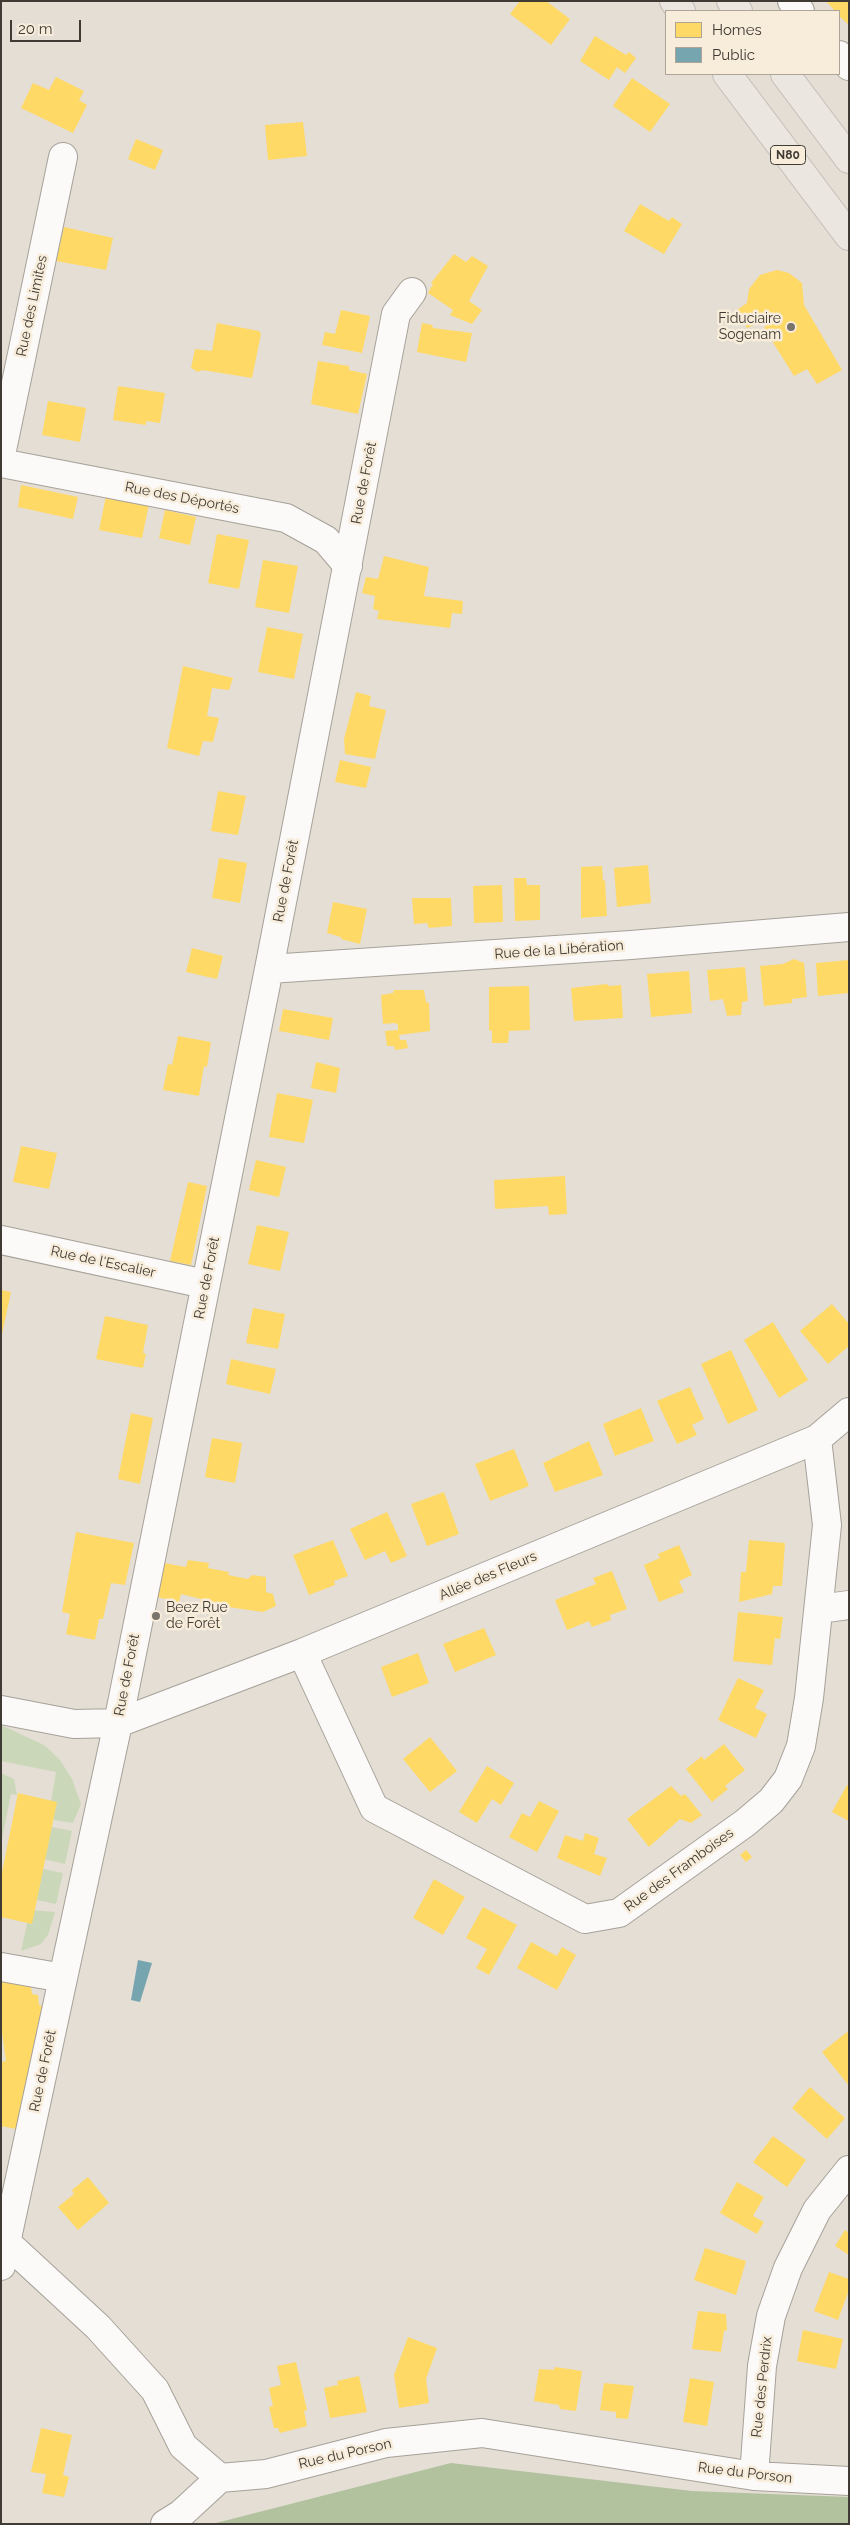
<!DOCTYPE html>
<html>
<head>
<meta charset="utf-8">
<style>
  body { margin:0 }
  #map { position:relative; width:850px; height:2525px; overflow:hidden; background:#e4ded4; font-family:Raleway,sans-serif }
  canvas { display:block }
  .frame { position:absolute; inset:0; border:2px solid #3f3a33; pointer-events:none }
  .legend { position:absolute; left:665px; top:10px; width:175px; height:65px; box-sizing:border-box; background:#f8ecdb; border:1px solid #aea598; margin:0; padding:6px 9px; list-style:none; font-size:15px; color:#3f3a33 }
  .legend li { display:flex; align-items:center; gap:10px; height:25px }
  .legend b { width:25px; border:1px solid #aea598 }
  .scale { position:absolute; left:10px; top:20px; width:71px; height:22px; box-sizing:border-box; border:2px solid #3f3a33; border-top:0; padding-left:6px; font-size:15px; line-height:18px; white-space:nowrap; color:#3f3a33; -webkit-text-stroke:4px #f8ecdb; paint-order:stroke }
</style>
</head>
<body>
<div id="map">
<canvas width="850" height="2525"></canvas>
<div class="frame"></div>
<ul class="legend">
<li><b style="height:14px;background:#ffd966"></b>Homes</li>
<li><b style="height:14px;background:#76a5af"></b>Public</li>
</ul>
<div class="scale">20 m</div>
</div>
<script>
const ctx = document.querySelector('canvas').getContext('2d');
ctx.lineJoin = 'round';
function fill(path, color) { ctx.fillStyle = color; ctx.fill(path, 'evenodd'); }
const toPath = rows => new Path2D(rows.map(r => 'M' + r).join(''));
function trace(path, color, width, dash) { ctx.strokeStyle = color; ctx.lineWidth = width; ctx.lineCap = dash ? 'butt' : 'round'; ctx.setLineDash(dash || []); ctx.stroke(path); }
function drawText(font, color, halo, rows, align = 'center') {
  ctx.font = font + ' Raleway,sans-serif'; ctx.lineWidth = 5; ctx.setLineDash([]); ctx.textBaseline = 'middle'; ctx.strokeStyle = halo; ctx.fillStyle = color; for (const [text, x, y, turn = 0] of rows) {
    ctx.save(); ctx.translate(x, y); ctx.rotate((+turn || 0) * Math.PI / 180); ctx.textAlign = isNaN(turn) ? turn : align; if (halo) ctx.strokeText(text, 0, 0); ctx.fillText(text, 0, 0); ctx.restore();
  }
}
fill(toPath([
  [1,1725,44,1745,60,1760,72,1779,81,1804,73,1823,48,1819,56,1772,1,1761],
  [1,1773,14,1779,17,1795,11,1794,1,1844],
  [47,1826,72,1831,65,1864,40,1858],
  [38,1868,63,1873,56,1904,32,1899],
  [30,1910,55,1912,48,1935,41,1944,21,1951]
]), '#cad8b9');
fill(toPath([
  [451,2463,692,2491,849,2497,849,2524,212,2524]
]), '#b2c29f');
fill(toPath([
  [520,1,546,1,570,19,551,45,510,14],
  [826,1,849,1,849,25,839,16,839,11,835,11],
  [595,36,626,55,629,52,636,58,625,73,617,67,609,80,580,61],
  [56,77,84,91,79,100,87,105,73,133,21,108,33,83,49,90],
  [632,78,670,104,650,132,613,106],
  [303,122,307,156,268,160,265,125],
  [136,139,163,150,155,170,128,159],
  [640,204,669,221,672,217,682,224,664,254,624,231],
  [64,227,113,238,106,270,56,261],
  [454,254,466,262,472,256,488,266,469,301,482,310,472,324,450,315,453,310,428,293,433,284,431,283],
  [777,270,789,273,802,283,804,305,842,370,817,384,807,369,794,376,764,328,766,326,759,323,747,328,737,310,747,303,749,289,760,275],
  [341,310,370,316,362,353,322,345,325,332,335,334],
  [217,323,259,331,261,334,252,378,202,370,198,372,191,368,195,349,212,351],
  [422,323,432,325,433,328,472,333,466,362,417,352],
  [318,361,349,366,349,370,367,374,358,414,311,404],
  [118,386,165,393,160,423,146,421,146,425,113,420],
  [48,401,86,408,80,442,42,435],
  [21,485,78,497,73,519,18,507],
  [106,496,149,504,142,538,99,530],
  [165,510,196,517,190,545,159,538],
  [217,534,249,540,239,589,208,583],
  [384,556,429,567,424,596,463,601,462,614,452,613,450,628,377,619,379,611,373,609,375,596,362,593,366,577,378,579],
  [263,560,298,566,289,613,255,607],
  [267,627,303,634,294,679,258,672],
  [183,666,233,678,229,690,212,688,207,716,219,718,213,742,203,741,199,756,167,748],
  [356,692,371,696,369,706,386,710,375,759,345,754,344,739],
  [340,760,371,767,366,788,335,782],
  [218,791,246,796,238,835,211,831],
  [219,858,247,863,240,903,212,898],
  [648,865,651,903,617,907,614,868],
  [602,866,603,880,605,881,607,916,581,918,581,867],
  [514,878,526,878,527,885,540,885,540,920,515,921],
  [502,885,503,922,474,923,473,886],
  [412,898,451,898,452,926,429,928,427,923,414,924],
  [333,902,367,909,360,944,341,939,341,937,327,933],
  [192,948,223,956,217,979,186,972],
  [794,959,804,963,807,997,792,999,792,1003,764,1006,760,966,783,964],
  [849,960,849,993,818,996,816,963],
  [745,967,748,1001,742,1002,741,1015,727,1016,723,999,710,1001,707,970],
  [689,971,692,1013,651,1017,647,974],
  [607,984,609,986,621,985,623,1018,574,1021,571,988],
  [529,986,530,1030,509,1031,508,1043,492,1043,492,1031,489,1030,489,987],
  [394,990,424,990,426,1002,429,1003,430,1031,399,1035,400,1040,406,1040,408,1048,395,1050,394,1046,387,1046,385,1031,398,1030,398,1025,395,1023,383,1024,381,995,393,993],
  [283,1009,333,1018,329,1040,279,1031],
  [178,1036,211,1042,207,1067,204,1066,199,1096,163,1090,168,1064,172,1065],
  [316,1062,340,1068,336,1093,311,1088],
  [277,1093,313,1100,304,1143,269,1137],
  [21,1146,57,1153,49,1189,13,1182],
  [256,1160,286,1167,279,1197,249,1190],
  [565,1176,567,1214,549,1215,548,1206,495,1209,494,1180],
  [188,1182,207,1186,191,1265,170,1261],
  [257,1225,289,1232,280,1271,248,1264],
  [1,1290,11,1292,2,1334,1,1334],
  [832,1304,849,1324,849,1346,828,1364,800,1331],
  [253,1308,285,1314,278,1349,246,1343],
  [105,1316,148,1325,143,1353,146,1354,143,1368,96,1359],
  [773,1322,808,1380,779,1398,744,1340],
  [731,1350,758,1410,728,1424,701,1364],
  [231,1359,276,1369,270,1394,226,1384],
  [690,1387,704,1419,692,1425,697,1435,677,1444,657,1401],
  [641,1408,654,1441,615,1456,603,1424],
  [131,1413,153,1418,140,1484,118,1479],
  [212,1438,242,1443,235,1483,205,1477],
  [589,1441,603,1475,555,1492,543,1463],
  [514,1449,529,1486,490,1501,475,1464],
  [444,1492,459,1534,427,1546,411,1504],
  [387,1512,407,1556,391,1563,385,1551,365,1560,350,1529],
  [76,1532,134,1543,125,1585,111,1583,103,1619,99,1619,95,1640,66,1634,70,1614,62,1612],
  [333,1540,348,1576,334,1581,335,1585,309,1595,293,1555],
  [749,1540,785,1543,782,1586,773,1586,772,1594,739,1602,741,1572,746,1572],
  [679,1545,692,1575,679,1581,684,1592,659,1602,644,1565,660,1558,658,1554],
  [188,1560,209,1563,208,1568,229,1572,228,1575,248,1579,252,1575,266,1577,266,1592,273,1594,276,1606,263,1612,200,1603,201,1599,181,1594,179,1602,157,1597,164,1563,186,1567],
  [612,1571,627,1609,610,1615,611,1620,592,1627,589,1621,567,1630,555,1600,596,1584,593,1578],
  [738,1612,783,1617,780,1639,775,1638,772,1665,733,1661],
  [484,1628,496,1655,455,1672,443,1644],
  [418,1653,429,1683,392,1697,381,1667],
  [738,1678,764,1690,755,1708,767,1714,756,1738,718,1720],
  [430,1737,457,1771,430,1792,403,1759],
  [724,1744,745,1770,725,1786,728,1789,712,1802,686,1769,702,1756,704,1760],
  [487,1766,514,1783,501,1805,492,1799,477,1823,459,1812],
  [847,1785,849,1786,849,1821,832,1812],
  [671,1786,681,1796,685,1794,702,1815,691,1823,680,1819,649,1847,627,1819],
  [18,1793,57,1802,32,1924,1,1917,1,1877],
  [539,1801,559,1811,537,1852,509,1837,522,1813,530,1817],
  [585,1833,599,1838,594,1854,607,1858,600,1876,557,1858,565,1835,583,1841],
  [746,1850,752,1857,746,1862,740,1855],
  [434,1879,465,1897,443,1935,413,1918],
  [483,1907,517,1925,489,1975,476,1968,487,1949,466,1938],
  [531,1942,557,1956,562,1947,576,1955,557,1990,517,1968],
  [1,1974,30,1981,32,1994,38,1995,39,2005,42,2006,16,2129,1,2126,1,2062,6,2061,1,2026],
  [847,2032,849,2034,849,2086,822,2052],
  [810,2087,845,2118,827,2139,792,2108],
  [773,2136,806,2160,787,2187,753,2162],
  [88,2177,109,2203,78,2230,58,2207,74,2194,72,2190],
  [737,2182,764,2197,753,2216,764,2222,757,2234,720,2213],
  [845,2230,849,2233,849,2255,835,2246],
  [705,2248,746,2261,736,2295,694,2280],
  [829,2272,849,2279,849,2290,838,2320,814,2311],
  [698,2311,726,2314,727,2330,724,2331,721,2352,692,2349],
  [803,2330,843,2339,836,2369,797,2361],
  [408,2337,437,2348,426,2379,429,2403,399,2408,394,2375],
  [296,2362,307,2410,304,2411,307,2426,280,2433,278,2428,274,2428,269,2407,273,2406,269,2388,281,2385,277,2366],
  [555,2367,582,2371,576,2411,560,2409,559,2405,534,2401,539,2369,554,2370],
  [359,2376,367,2412,330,2418,324,2388,338,2385,337,2381],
  [690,2378,714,2382,707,2426,683,2422],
  [604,2383,634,2386,628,2419,616,2418,616,2412,600,2410],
  [41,2428,72,2435,63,2475,69,2477,64,2497,42,2493,46,2474,31,2472]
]), '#ffd966');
fill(toPath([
  [138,1960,152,1963,140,2002,131,2000]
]), '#76a5af');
const street = toPath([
  [792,1,800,11],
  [839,55,849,66],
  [1,455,63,157],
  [1,463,286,518,326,540,348,566],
  [269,969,631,945,849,927],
  [1,1240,205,1284],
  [819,1609,849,1605],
  [302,1653,374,1808,585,1919,619,1913,745,1823,771,1801,788,1779,801,1746,809,1698,827,1525,817,1439],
  [1,1710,74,1724,118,1723,302,1653,817,1439,849,1412],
  [1,1967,63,1978],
  [6,2242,98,2327,155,2390,183,2446,220,2478,266,2474,386,2443,482,2433,754,2476,849,2481],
  [1,2266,118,1723,269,969,396,314,412,292],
  [754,2476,762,2366,771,2316,788,2268,817,2210,849,2170],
  [165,2524,181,2514,220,2478]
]);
const primary = toPath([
  [674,1,681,11],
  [731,1,738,11],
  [727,74,849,236],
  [785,74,849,159]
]);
trace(street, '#a6a199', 30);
trace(primary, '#c1bdb8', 30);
trace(street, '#fbfaf9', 28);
trace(primary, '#ece6e1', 28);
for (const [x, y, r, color] of [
  [791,327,5,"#79736b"],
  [156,1616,5,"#79736b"]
]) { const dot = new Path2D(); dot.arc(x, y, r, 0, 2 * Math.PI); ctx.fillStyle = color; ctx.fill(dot); trace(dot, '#f8ecdb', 2); }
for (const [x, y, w] of [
  [788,155,35]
]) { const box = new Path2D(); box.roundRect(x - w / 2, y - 9.5, w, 19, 4); ctx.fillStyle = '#f8ecdb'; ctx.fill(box); trace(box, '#3f3a33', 1); }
drawText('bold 12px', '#3f3a33', null, [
  ["N80",788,155]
]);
drawText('14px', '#3f3a33', '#f8ecdb', [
  ["Rue des Limites",32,306,-78],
  ["Rue de Forêt",364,483,-79],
  ["Rue des Déportés",182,498,11],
  ["Rue de Forêt",286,881,-79],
  ["Rue de la Libération",559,950,-4],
  ["Rue de l'Escalier",103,1262,12],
  ["Rue de Forêt",207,1278,-79],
  ["Allée des Fleurs",488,1576,-23],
  ["Rue de Forêt",127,1675,-79],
  ["Rue des Framboises",679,1870,-36],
  ["Rue de Forêt",43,2071,-78],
  ["Rue des Perdrix",762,2387,-84],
  ["Rue du Porson",345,2454,-13],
  ["Rue du Porson",745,2473,7]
]);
drawText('14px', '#3f3a33', '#f8ecdb', [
  ["Fiduciaire",781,319],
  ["Sogenam",781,335],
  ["Beez Rue",166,1608,"left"],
  ["de Forêt",166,1624,"left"]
], 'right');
</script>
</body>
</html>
